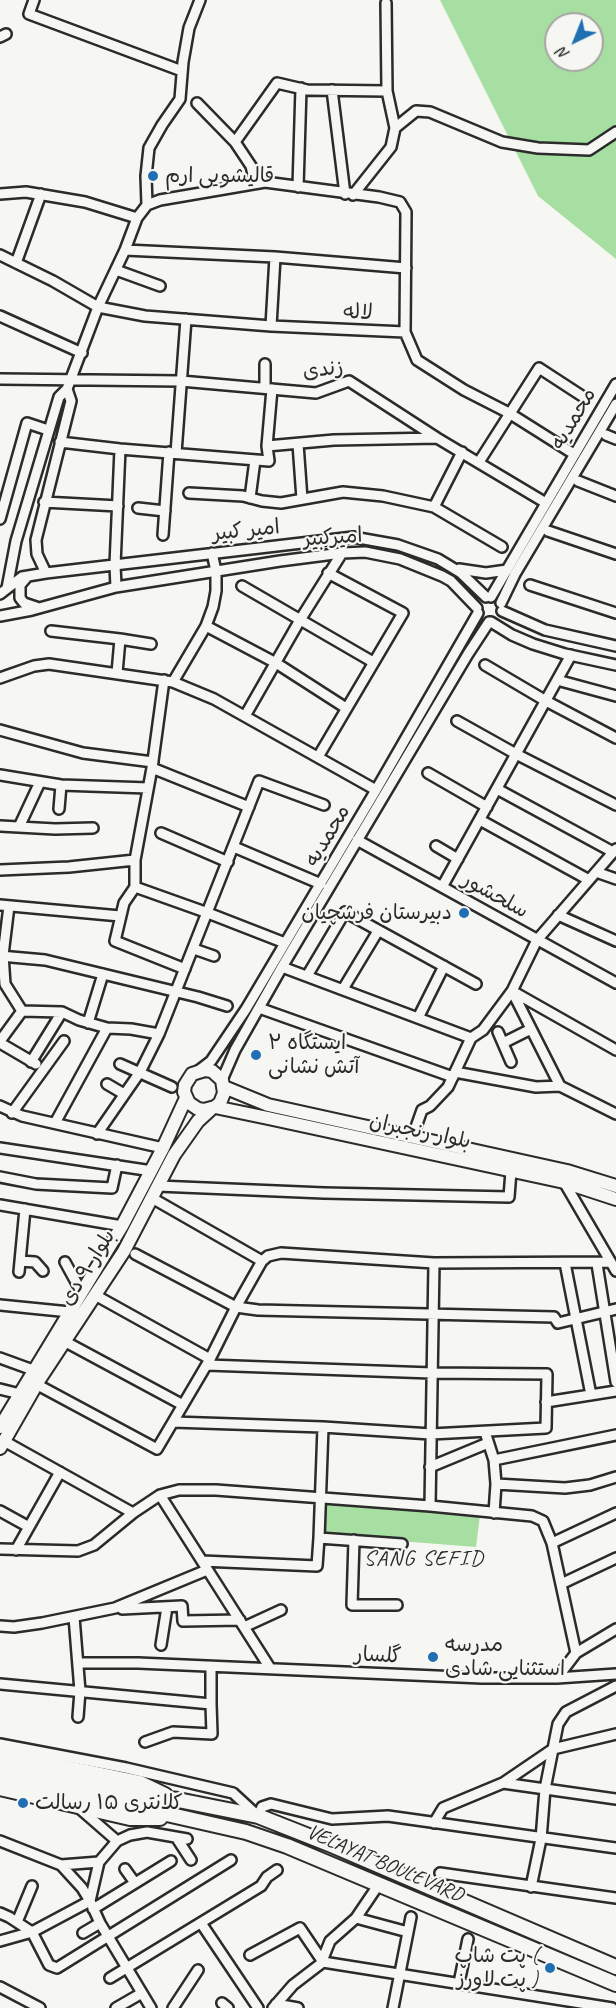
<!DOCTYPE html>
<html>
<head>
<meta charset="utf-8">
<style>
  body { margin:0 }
  #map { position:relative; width:616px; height:2008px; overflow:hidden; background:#f6f6f2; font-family:Caveat,sans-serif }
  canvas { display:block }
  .north { position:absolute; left:544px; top:12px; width:60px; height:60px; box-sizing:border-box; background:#f6f6f2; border:2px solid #a5a5a2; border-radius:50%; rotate:223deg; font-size:16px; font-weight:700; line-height:24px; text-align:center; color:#2b2b2b }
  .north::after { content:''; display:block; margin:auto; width:21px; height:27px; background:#1f6fb2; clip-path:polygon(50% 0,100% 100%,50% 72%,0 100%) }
</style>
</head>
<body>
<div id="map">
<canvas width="616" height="2008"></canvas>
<div class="north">N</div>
</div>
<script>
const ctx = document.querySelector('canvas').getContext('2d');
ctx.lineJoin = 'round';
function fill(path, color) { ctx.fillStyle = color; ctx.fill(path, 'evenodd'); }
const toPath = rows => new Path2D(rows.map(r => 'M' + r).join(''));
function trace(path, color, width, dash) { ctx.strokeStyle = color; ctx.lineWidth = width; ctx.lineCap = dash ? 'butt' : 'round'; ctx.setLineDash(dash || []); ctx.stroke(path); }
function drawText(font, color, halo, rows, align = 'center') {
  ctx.font = font + ' Caveat,"Playpen Sans Arabic",sans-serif'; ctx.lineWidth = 4.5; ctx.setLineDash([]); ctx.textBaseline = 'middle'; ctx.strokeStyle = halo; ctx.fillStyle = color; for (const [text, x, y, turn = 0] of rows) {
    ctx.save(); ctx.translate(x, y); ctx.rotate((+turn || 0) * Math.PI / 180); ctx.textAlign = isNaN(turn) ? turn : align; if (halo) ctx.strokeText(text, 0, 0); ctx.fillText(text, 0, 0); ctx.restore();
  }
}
fill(toPath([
  [440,0,616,0,616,259,538,196],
  [556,24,592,24,592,60,556,60],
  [325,1503,480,1515,476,1547,322,1535]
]), '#a7dfa3');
const minor = toPath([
  [34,0,29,14,182,71],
  [0,37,6,34],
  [332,90,345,194],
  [197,103,235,142,251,166,255,183],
  [395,128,416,111,430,112,502,142,538,148,589,150,616,132],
  [235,142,277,83,307,90,387,91],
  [298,187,301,88],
  [0,194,26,192,85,202,137,218],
  [353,195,391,147,395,128,387,91,386,3],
  [147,205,146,176,149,148,162,125,180,99,183,62,189,28,200,0],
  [125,250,275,257,406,268],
  [0,255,53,281,98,307,145,316,271,326,405,332,417,360,464,390,509,413,574,454],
  [16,263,41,194],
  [116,270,160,286],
  [0,316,82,353],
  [271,326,275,257],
  [265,364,265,388],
  [0,379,181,381,316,393,349,381,437,438,546,503],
  [606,435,616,439],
  [60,442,120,449,269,461,267,446,272,389],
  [298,444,302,499],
  [267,446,334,440,437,438],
  [176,453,186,319],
  [479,462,539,368,582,396],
  [578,481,616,496],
  [189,493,243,496,262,501,281,503,343,492,383,496,434,507,502,547],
  [250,498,255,460],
  [44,502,118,506],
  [434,507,462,452],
  [138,508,165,511],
  [0,519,27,423,48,430],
  [548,531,616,554],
  [163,535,169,452],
  [459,569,486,573,507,570],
  [46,573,37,554,36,540,71,401,67,389],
  [27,577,20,585,20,598,24,603,36,607],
  [530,585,616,613],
  [242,586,373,662],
  [116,587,115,565,120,449],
  [7,588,16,541,59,397,67,389,98,307,125,250,137,218,147,205,160,200,265,182,379,197,400,202,406,212,405,332],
  [0,594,22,577,46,573,353,537,398,545,438,559,461,573,486,597],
  [491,597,616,384],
  [501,603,515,574,616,404],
  [502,611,545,630,616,646],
  [0,616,32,610,116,587,280,561,342,553,365,552,400,559,442,576,451,581,477,608],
  [491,622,512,635,533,644,565,654,616,665],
  [206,626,276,663,346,708],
  [51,631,120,639,117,673],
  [120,639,151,644],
  [485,665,546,701,616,738],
  [0,678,34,666,49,664,173,682,214,699,376,790],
  [164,680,152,768,135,860,135,887,124,903,115,941,185,969],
  [557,680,616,696],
  [173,682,206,626,213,607,216,591,216,571,212,553],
  [245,716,300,620,342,553],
  [457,721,516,754,616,805],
  [0,730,83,753,153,762],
  [318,757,403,613,328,573],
  [152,768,249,807],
  [428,773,487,807],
  [0,775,61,785,148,788],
  [497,789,613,852],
  [59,809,61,785],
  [480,820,589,880],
  [0,826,55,829,93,828],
  [19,827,40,782],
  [161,833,228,862],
  [357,840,616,983],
  [436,846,458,859],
  [234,847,321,884],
  [0,870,69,867,135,860],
  [596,872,616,879],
  [135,887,208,913,285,943],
  [442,887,571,655],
  [0,905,120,916],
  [9,906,3,955,5,984,22,1011],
  [558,915,616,941],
  [194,949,214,956],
  [0,956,45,960,198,997,227,1006],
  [282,967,471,1038],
  [307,976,345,912,476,984],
  [343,989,378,931],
  [259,1008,453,1077],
  [22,1011,62,1012,79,1020,107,1028,131,1029,159,1034],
  [419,1016,444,966],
  [88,1023,103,974],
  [498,1032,511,1062],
  [0,1041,22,1011],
  [0,1043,36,1064],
  [503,1043,531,1029],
  [31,1062,62,1012],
  [120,1064,172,1087],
  [198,1071,211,1061,246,1009,376,790,478,613],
  [455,1072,536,1087,560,1086],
  [222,1080,235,1050,282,967,468,654,489,622],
  [107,1084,124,1094],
  [560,1086,512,991,537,940,616,849],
  [560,1086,616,1114],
  [0,1106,22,1116,163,1148],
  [12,1113,64,1041],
  [55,1123,107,1028],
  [416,1127,422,1110,430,1106,448,1087,471,1038,483,1030,512,991,616,1050],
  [97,1134,140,1072,159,1034,259,781,324,805],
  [0,1148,152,1171],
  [0,1177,36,1184,112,1188,117,1165],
  [565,1179,564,1182,616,1271],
  [158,1186,324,1193,509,1197,511,1171],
  [152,1198,262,1261],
  [0,1205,122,1226],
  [135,1254,236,1307,258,1310,554,1317,558,1323,616,1309],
  [20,1261,35,1262,43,1271],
  [65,1262,82,1293],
  [565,1263,591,1395],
  [597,1264,616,1382],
  [19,1272,25,1209],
  [95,1295,210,1359],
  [0,1305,70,1312],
  [64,1341,183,1405],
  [0,1358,33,1370],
  [36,1384,157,1449,210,1359,236,1307,262,1261,268,1256,281,1253,434,1263,611,1262],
  [0,1389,20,1394],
  [546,1402,616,1391],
  [173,1422,323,1427,431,1434,546,1428,547,1374,432,1373,207,1365],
  [485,1432,494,1460,496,1484,494,1513],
  [4,1441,133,1513],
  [494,1460,616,1435],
  [430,1467,488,1443],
  [496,1484,565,1488,590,1485,616,1477],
  [160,1495,270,1668],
  [430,1506,434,1263],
  [0,1511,29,1527],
  [319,1538,323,1427],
  [354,1540,352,1605,397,1605],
  [552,1543,616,1513],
  [0,1549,78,1551,94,1545,133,1513,160,1495,179,1490,216,1490,430,1506,532,1516,543,1521,552,1543,576,1653,557,1678],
  [16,1550,60,1472],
  [202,1561,317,1566,319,1538,402,1544],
  [561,1584,616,1558],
  [122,1609,182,1606,183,1621,240,1620],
  [74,1617,80,1691,78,1717],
  [0,1626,14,1627,42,1623,115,1608,207,1570],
  [244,1627,281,1610],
  [161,1645,167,1607],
  [576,1653,616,1629],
  [78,1663,138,1663,482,1678,557,1678,616,1674],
  [0,1684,211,1704,211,1667],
  [145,1742,173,1732,212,1734,211,1704],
  [0,1744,126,1768,233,1793,258,1816,262,1807,271,1804,332,1819,388,1816,616,1848],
  [503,1783,616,1799],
  [78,1807,117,1841],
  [434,1823,443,1808,503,1783,553,1749,616,1734],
  [176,1837,191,1860],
  [0,1841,61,1865,99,1862,117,1841,130,1835,147,1832,187,1839],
  [61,1865,82,1888,90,1901,100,1923,151,2008],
  [125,1869,135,1883],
  [440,1873,616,1898],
  [531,1887,541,1839,545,1789,558,1724,566,1712,616,1686],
  [93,1909,171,1861],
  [0,1913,9,1917,32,1932,49,1965,57,1968,231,1860],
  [356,1918,408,1932],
  [17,1922,32,1886],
  [201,1923,258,2008],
  [83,1933,100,1923],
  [0,1941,32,1932,90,1901,99,1862],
  [250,1955,300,1928,323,1962,612,2008],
  [110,1978,261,1886,267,1877,277,1870],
  [459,1983,468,1939],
  [0,1987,40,2008],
  [222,2003,228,2008],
  [276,2004,298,2008],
  [116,2008,142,1993],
  [173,2008,198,1970],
  [273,2008,293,1985,323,1962,324,1956,330,1941,356,1918,379,1884],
  [393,2008,411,1917]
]);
const major = toPath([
  [224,1087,268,1105,567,1171,616,1186],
  [215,1107,220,1103,224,1093,222,1080,212,1071,205,1070,192,1074,185,1085,184,1092,189,1103,198,1109,204,1110,215,1107,268,1118,564,1182,616,1199],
  [0,1427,122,1226,163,1148,186,1098],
  [0,1448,39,1380,124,1251,174,1155,198,1121,210,1110]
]);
const highway = toPath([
  [0,1754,140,1783,165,1795],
  [0,1766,133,1795,178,1800,258,1816,334,1846,616,1967],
  [0,1776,246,1832,287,1846,616,1984],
  [0,1788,130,1818,160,1818]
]);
trace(minor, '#2b2b2b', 14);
trace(major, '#2b2b2b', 16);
trace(highway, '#2b2b2b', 18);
trace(minor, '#f6f6f2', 9);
trace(major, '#f6f6f2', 12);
trace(highway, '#f6f6f2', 14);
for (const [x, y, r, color] of [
  [153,176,6,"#1f6fb2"],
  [464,913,6,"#1f6fb2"],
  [256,1055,6,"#1f6fb2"],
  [433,1657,6,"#1f6fb2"],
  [23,1803,6,"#1f6fb2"],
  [550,1968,6,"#1f6fb2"]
]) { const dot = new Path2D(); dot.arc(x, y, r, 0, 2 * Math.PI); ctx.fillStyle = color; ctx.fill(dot); trace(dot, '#f6f6f2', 2); }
drawText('21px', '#2b2b2b', '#f6f6f2', [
  ["قالیشویی ارم",165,176],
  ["دبیرستان فرشچیان",452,913,"right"],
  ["ایستگاه ۲",268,1043],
  ["آتش نشانی",268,1067],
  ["مدرسه",445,1645],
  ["استثنایی شادی",445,1669],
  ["کلانتری ۱۵ رسالت",35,1803],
  ["پت شاپ (",538,1956,"right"],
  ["پت لاورز )",538,1980,"right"]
], 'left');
drawText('21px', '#2b2b2b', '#f6f6f2', [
  ["لاله",358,313,2],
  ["زندی",323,370,-7],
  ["محمدیه",574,419,-59],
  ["امیر کبیر",246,531,-6],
  ["امیرکبیر",333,538,-4],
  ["محمدیه",328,836,-59],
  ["سلحشور",495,896,29],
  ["بلوار رنجبران",420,1132,12],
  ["بلوار ۹ دی",88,1268,-58],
  ["گلسار",378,1656,3],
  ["VELAYAT BOULEVARD",385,1864,23]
]);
ctx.letterSpacing = '1.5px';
drawText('22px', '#2b2b2b', '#f6f6f2', [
  ["SANG SEFID",424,1559]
]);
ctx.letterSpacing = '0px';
</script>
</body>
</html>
